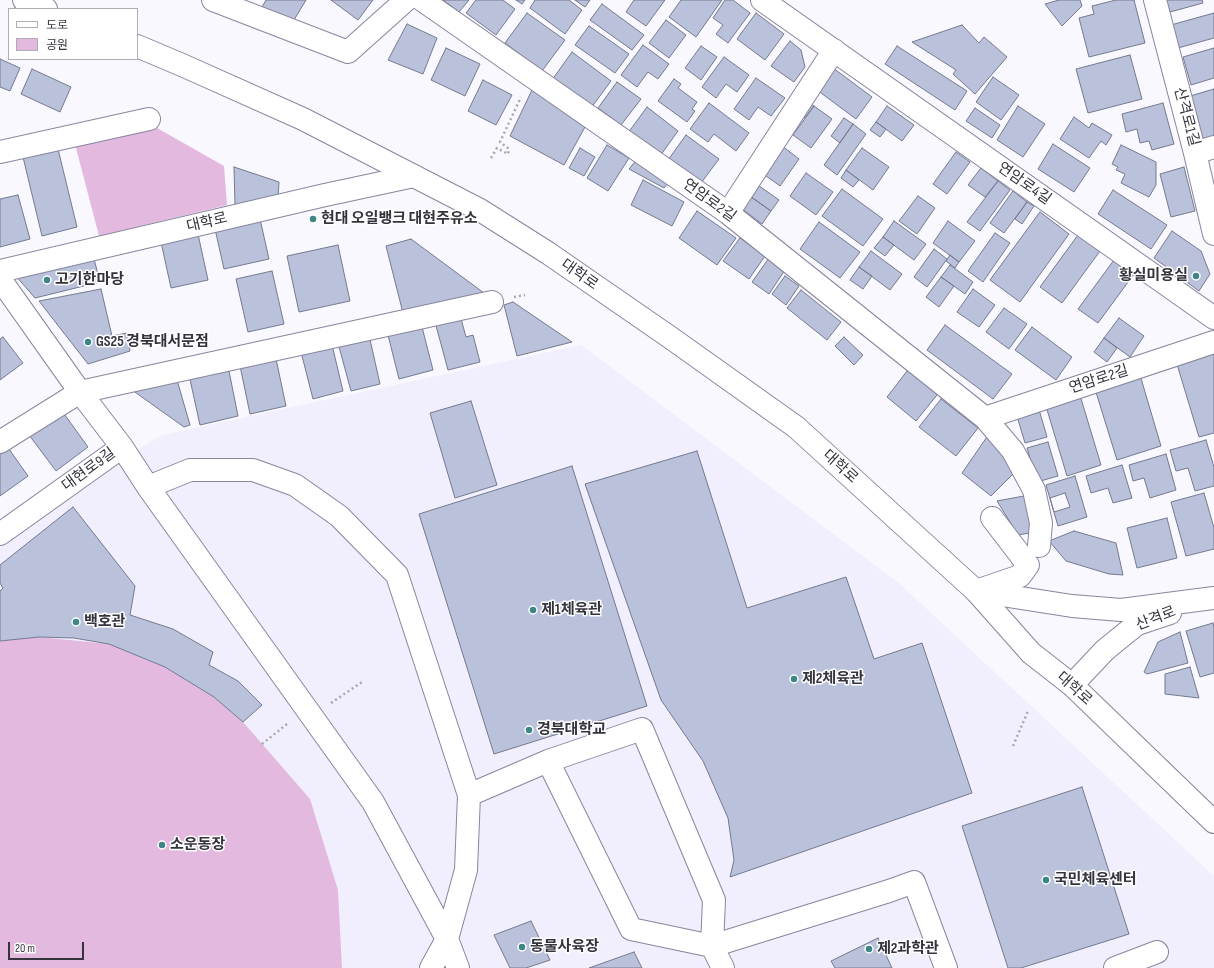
<!DOCTYPE html>
<html>
<head>
<meta charset="utf-8">
<style>
  body { margin:0 }
  #map { position:relative; width:1214px; height:968px; overflow:hidden; background:#f9f8fe; font-family:"Sofia Sans Condensed","Noto Sans KR",sans-serif }
  canvas { display:block }
  .legend { position:absolute; left:8px; top:8px; width:130px; height:52px; box-sizing:border-box; background:#fff; border:1px solid #aeaeb2; margin:0; padding:5px 7px; list-style:none; font-size:12px; color:#35343e }
  .legend li { display:flex; align-items:center; gap:8px; height:20px }
  .legend b { width:20px; border:1px solid #aeaeb2 }
  .scale { position:absolute; left:8px; top:942px; width:76px; height:18px; box-sizing:border-box; border:2px solid #35343e; border-top:0; padding-left:5px; font-size:12px; line-height:14px; white-space:nowrap; color:#35343e; -webkit-text-stroke:3px #fff; paint-order:stroke }
</style>
</head>
<body>
<div id="map">
<canvas width="1214" height="968"></canvas>
<ul class="legend">
<li><b style="height:5px;background:#fff"></b>도로</li>
<li><b style="height:11px;background:#e3b9df"></b>공원</li>
</ul>
<div class="scale">20 m</div>
</div>
<script>
const ctx = document.querySelector('canvas').getContext('2d');
ctx.lineJoin = 'round';
function fill(path, color) { ctx.fillStyle = color; ctx.fill(path, 'evenodd'); }
const toPath = rows => new Path2D(rows.map(r => 'M' + r).join(''));
function trace(path, color, width, dash) { ctx.strokeStyle = color; ctx.lineWidth = width; ctx.lineCap = dash ? 'butt' : 'round'; ctx.setLineDash(dash || []); ctx.stroke(path); }
function drawText(font, color, halo, rows, align = 'center') {
  ctx.font = font + ' "Sofia Sans Condensed","Noto Sans KR",sans-serif'; ctx.lineWidth = 3; ctx.setLineDash([]); ctx.textBaseline = 'middle'; ctx.strokeStyle = halo; ctx.fillStyle = color; for (const [text, x, y, turn = 0] of rows) {
    ctx.save(); ctx.translate(x, y); ctx.rotate((+turn || 0) * Math.PI / 180); ctx.textAlign = isNaN(turn) ? turn : align; if (halo) ctx.strokeText(text, 0, 0); ctx.fillText(text, 0, 0); ctx.restore();
  }
}
fill(toPath([
  [581,345,901,585,1214,876,1214,968,0,968,0,547,133,452,162,435]
]), '#f1effd');
fill(toPath([
  [150,124,224,166,227,205,99,236,75,144],
  [39,637,109,644,165,667,214,697,243,722,310,799,338,890,342,968,0,968,0,641]
]), '#e3b9df');
const building = toPath([
  [266,0,306,0,291,25,262,7,266,0],
  [331,0,373,0,358,20,331,0],
  [443,0,469,0,459,12,443,0],
  [476,0,503,0,515,9,496,35,466,13,476,0],
  [516,0,525,0,522,4,516,0],
  [535,0,569,0,582,10,565,34,530,8,535,0],
  [575,0,590,0,585,7,575,0],
  [634,0,665,0,646,26,626,12,634,0],
  [681,0,722,0,696,37,669,17,681,0],
  [725,0,733,0,750,13,728,43,716,34,723,25,713,18,725,0],
  [1059,0,1080,0,1082,6,1062,26,1045,4,1059,0],
  [1116,0,1134,0,1145,43,1089,57,1079,18,1094,14,1092,6,1116,0],
  [1166,0,1202,0,1203,3,1170,12,1166,0],
  [602,4,644,35,632,50,590,20,602,4],
  [527,13,565,40,542,71,505,43,527,13],
  [756,13,784,34,765,60,737,39,756,13],
  [1214,13,1214,38,1178,48,1171,25,1214,13],
  [666,20,686,35,669,58,649,43,666,20],
  [407,24,437,38,423,74,388,60,407,24],
  [962,25,979,43,984,37,1007,57,975,94,953,74,956,70,912,42,962,25],
  [589,26,629,54,615,73,575,45,589,26],
  [790,41,801,50,805,67,794,82,771,66,790,41],
  [643,45,669,64,658,79,648,72,637,87,621,75,643,45],
  [701,46,717,57,701,80,685,68,701,46],
  [897,46,967,91,955,110,885,64,897,46],
  [446,48,480,64,465,96,431,80,446,48],
  [1214,48,1214,78,1191,85,1183,57,1214,48],
  [572,52,611,81,591,108,552,80,572,52],
  [1130,55,1142,99,1088,113,1076,69,1130,55],
  [724,57,749,75,737,92,726,84,716,98,702,87,724,57],
  [0,59,20,68,10,91,0,87,0,59],
  [829,65,872,97,856,119,813,87,829,65],
  [32,69,71,87,60,112,21,94,32,69],
  [993,77,1019,95,1001,120,976,102,993,77],
  [756,78,785,98,771,116,758,107,749,120,734,109,756,78],
  [674,79,681,84,678,88,697,102,692,109,695,111,687,122,658,101,674,79],
  [483,80,512,95,496,125,468,111,483,80],
  [617,82,641,99,621,125,598,108,617,82],
  [1214,89,1214,142,1204,145,1190,96,1214,89],
  [532,90,585,127,564,165,510,136,532,90],
  [807,101,814,106,805,118,799,113,807,101],
  [709,103,749,133,736,151,714,134,708,142,690,129,709,103],
  [1163,103,1174,144,1152,150,1149,141,1140,143,1137,129,1126,132,1122,114,1163,103],
  [814,106,832,119,811,148,793,135,814,106],
  [887,106,914,125,902,141,876,122,887,106],
  [1018,106,1045,124,1023,157,997,140,1018,106],
  [647,107,678,131,660,156,628,133,647,107],
  [975,108,1000,125,992,138,966,121,975,108],
  [1074,117,1089,128,1092,123,1112,135,1106,145,1101,141,1089,158,1060,139,1074,117],
  [844,118,853,124,840,143,831,136,844,118],
  [876,122,886,129,880,137,870,130,876,122],
  [853,124,866,134,837,175,824,165,853,124],
  [686,135,719,159,701,183,668,160,686,135],
  [1053,144,1090,168,1074,192,1038,169,1053,144],
  [607,145,629,158,608,191,587,178,607,145],
  [1121,145,1156,162,1156,185,1149,197,1121,183,1125,174,1116,170,1118,167,1112,164,1121,145],
  [782,146,799,159,780,186,762,173,782,146],
  [580,148,595,157,584,176,569,168,580,148],
  [862,148,889,167,873,190,846,170,862,148],
  [58,149,77,227,42,236,23,157,58,149],
  [956,152,970,162,947,194,933,184,956,152],
  [638,158,671,179,664,188,629,169,638,158],
  [234,167,279,182,278,198,235,205,234,167],
  [1184,167,1195,211,1171,217,1160,174,1184,167],
  [981,168,998,181,985,197,968,185,981,168],
  [846,170,859,180,853,187,841,178,846,170],
  [806,173,833,192,816,215,790,196,806,173],
  [643,180,684,202,672,226,631,205,643,180],
  [998,181,1010,190,980,231,967,222,998,181],
  [755,183,779,200,771,211,747,194,755,183],
  [842,189,883,219,863,246,822,216,842,189],
  [1113,190,1167,225,1151,249,1098,214,1113,190],
  [1013,191,1027,202,1004,233,990,223,1013,191],
  [18,195,30,239,0,247,0,199,18,195],
  [918,196,935,208,917,234,899,221,918,196],
  [751,197,771,211,762,224,742,209,751,197],
  [1027,202,1034,206,1022,224,1015,219,1027,202],
  [697,211,736,238,717,265,679,238,697,211],
  [1040,212,1069,234,1020,302,990,280,1040,212],
  [260,219,269,259,224,269,215,229,260,219],
  [894,221,926,244,914,260,883,237,894,221],
  [948,221,975,241,959,262,933,243,948,221],
  [819,222,860,252,840,278,800,249,819,222],
  [1172,231,1201,251,1210,274,1199,291,1154,258,1172,231],
  [995,233,1010,243,983,282,968,271,995,233],
  [198,234,208,280,171,288,161,242,198,234],
  [1078,235,1100,251,1062,303,1040,287,1078,235],
  [883,237,894,245,885,256,874,248,883,237],
  [740,238,765,256,749,279,723,261,740,238],
  [411,239,484,293,403,313,386,246,411,239],
  [338,245,350,301,299,312,287,256,338,245],
  [934,249,947,259,927,287,914,277,934,249],
  [871,251,902,274,890,290,859,267,871,251],
  [93,255,100,282,35,298,15,275,93,255],
  [950,255,959,262,955,268,946,261,950,255],
  [769,258,785,270,769,294,752,282,769,258],
  [1114,260,1134,274,1098,323,1078,309,1114,260],
  [950,265,973,282,965,294,941,277,950,265],
  [859,267,872,276,863,289,850,280,859,267],
  [272,271,284,324,248,332,236,279,272,271],
  [785,276,799,286,786,305,772,294,785,276],
  [941,277,954,286,939,307,926,297,941,277],
  [101,289,112,336,127,333,130,351,88,364,39,301,101,289],
  [973,289,995,305,979,327,957,312,973,289],
  [801,290,841,322,827,340,787,308,801,290],
  [513,302,572,342,517,356,504,305,513,302],
  [1004,308,1027,324,1009,349,986,332,1004,308],
  [460,315,466,337,473,335,480,362,448,370,435,322,460,315],
  [1119,318,1144,336,1130,357,1104,338,1119,318],
  [421,323,433,370,399,379,387,331,421,323],
  [945,325,1012,374,993,399,927,350,945,325],
  [1032,327,1072,357,1056,380,1015,350,1032,327],
  [369,335,380,384,351,391,338,343,369,335],
  [3,337,23,363,0,380,0,339,3,337],
  [844,337,863,355,854,365,835,346,844,337],
  [1104,338,1117,348,1107,362,1094,352,1104,338],
  [332,345,343,391,313,399,301,352,332,345],
  [1214,350,1214,433,1199,437,1176,361,1214,350],
  [275,354,286,406,250,414,239,361,275,354],
  [228,366,238,416,200,425,189,375,228,366],
  [911,366,941,390,916,421,887,397,911,366],
  [1140,375,1161,446,1117,460,1095,389,1140,375],
  [177,380,190,425,184,427,132,390,177,380],
  [1079,392,1101,465,1067,476,1045,403,1079,392],
  [941,399,978,428,956,456,919,427,941,399],
  [471,401,497,485,455,498,430,413,471,401],
  [1038,406,1047,437,1025,443,1016,413,1038,406],
  [62,411,88,447,56,471,29,435,62,411],
  [989,434,1018,469,991,496,962,473,989,434],
  [1206,440,1214,467,1214,486,1195,491,1188,468,1176,471,1170,450,1206,440],
  [4,442,28,476,0,496,0,445,4,442],
  [1048,442,1058,476,1037,482,1027,448,1048,442],
  [697,451,747,608,846,577,874,659,922,643,972,793,730,877,734,860,728,818,703,761,661,700,585,484,697,451],
  [1166,454,1176,490,1150,498,1144,478,1133,481,1129,465,1166,454],
  [1122,465,1132,498,1113,503,1108,488,1091,493,1086,476,1122,465],
  [572,466,647,706,494,754,419,514,572,466],
  [1075,476,1087,517,1058,526,1046,485,1075,476],
  [1065,493,1070,507,1054,512,1050,498,1065,493],
  [1204,493,1214,528,1214,549,1186,556,1171,502,1204,493],
  [1029,495,1035,532,1018,535,997,501,1029,495],
  [73,507,135,586,130,615,173,629,213,652,209,665,238,681,262,705,243,722,214,697,165,667,109,644,74,638,39,637,0,641,0,591,3,588,0,583,0,565,73,507],
  [1167,518,1177,558,1137,568,1127,528,1167,518],
  [1074,531,1116,543,1123,575,1109,574,1066,561,1049,541,1074,531],
  [1213,623,1214,627,1214,673,1200,677,1186,631,1213,623],
  [1180,632,1188,663,1147,674,1144,672,1158,642,1180,632],
  [1190,667,1199,698,1165,694,1165,674,1190,667],
  [1082,787,1129,934,1021,968,1008,968,962,826,1082,787],
  [531,921,550,960,526,968,510,968,494,935,531,921],
  [878,938,892,968,835,968,831,961,878,938],
  [634,952,642,968,589,968,634,952]
]);
fill(building, '#bac1da');
trace(building, '#737a90', 1);
const minor = toPath([
  [213,0,348,52,406,0],
  [422,0,728,213,985,418,1214,342],
  [762,0,1214,318],
  [1155,0,1195,153,1214,234],
  [0,152,149,119],
  [1195,153,1214,147],
  [728,213,834,50],
  [0,271,325,195,414,176],
  [0,279,80,392,122,447,148,487,373,802,447,939,458,968],
  [985,418,1013,451,1034,490,1041,523,1039,546],
  [0,442,80,392,492,302],
  [148,487,190,470,253,470,295,485,339,516,397,575,469,795],
  [0,534,122,447],
  [979,590,1020,576,1028,565,992,518],
  [976,591,1072,606,1121,610,1214,598],
  [1072,685,1105,650,1137,624,1170,613],
  [548,761,631,929,712,946,889,891,914,882,946,968],
  [431,968,447,939,466,870,469,795,548,761,642,729,714,900,712,946,723,968],
  [1115,968,1157,952]
]);
const major = toPath([
  [24,0,46,9],
  [137,46,182,65,303,119,480,210,548,253,671,338,796,427,976,591,1031,653,1072,685,1214,822]
]);
trace(minor, '#88859e', 24);
trace(major, '#88859e', 24);
trace(toPath([
  [491,158,497,148,508,154,509,149,500,142,521,97],
  [514,297,525,295],
  [331,703,362,682],
  [262,744,287,724],
  [1013,746,1028,711]
]), '#a8a7af', 2.5, [2, 3]);
trace(minor, '#fff', 22);
trace(major, '#fff', 22);
for (const [x, y, r, color] of [
  [313,219,4,"#3e8686"],
  [1196,276,4,"#3e8686"],
  [47,280,4,"#3e8686"],
  [88,342,4,"#3e8686"],
  [533,610,4,"#3e8686"],
  [76,622,4,"#3e8686"],
  [794,679,4,"#3e8686"],
  [529,730,4,"#3e8686"],
  [162,845,4,"#3e8686"],
  [1046,880,4,"#3e8686"],
  [522,947,4,"#3e8686"],
  [869,949,4,"#3e8686"]
]) { const dot = new Path2D(); dot.arc(x, y, r, 0, 2 * Math.PI); ctx.fillStyle = color; ctx.fill(dot); trace(dot, '#fff', 1.5); }
drawText('15px', '#35343e', '#fff', [
  ["산격로1길",1186,117,75],
  ["연암로4길",1024,184,35],
  ["연암로2길",709,201,36],
  ["대학로",207,223,-13],
  ["대학로",579,275,35],
  ["연암로2길",1099,380,-18],
  ["대학로",840,467,42],
  ["대현로9길",89,470,-36],
  ["산격로",1156,619,-21],
  ["대학로",1074,689,42]
]);
drawText('bold 15px', '#35343e', '#fff', [
  ["현대 오일뱅크 대현주유소",321,219],
  ["황실미용실",1188,276,"right"],
  ["고기한마당",55,280],
  ["GS25 경북대서문점",96,342],
  ["제1체육관",541,610],
  ["백호관",84,622],
  ["제2체육관",802,679],
  ["경북대학교",537,730],
  ["소운동장",170,845],
  ["국민체육센터",1054,880],
  ["동물사육장",530,947],
  ["제2과학관",877,949]
], 'left');
</script>
</body>
</html>
